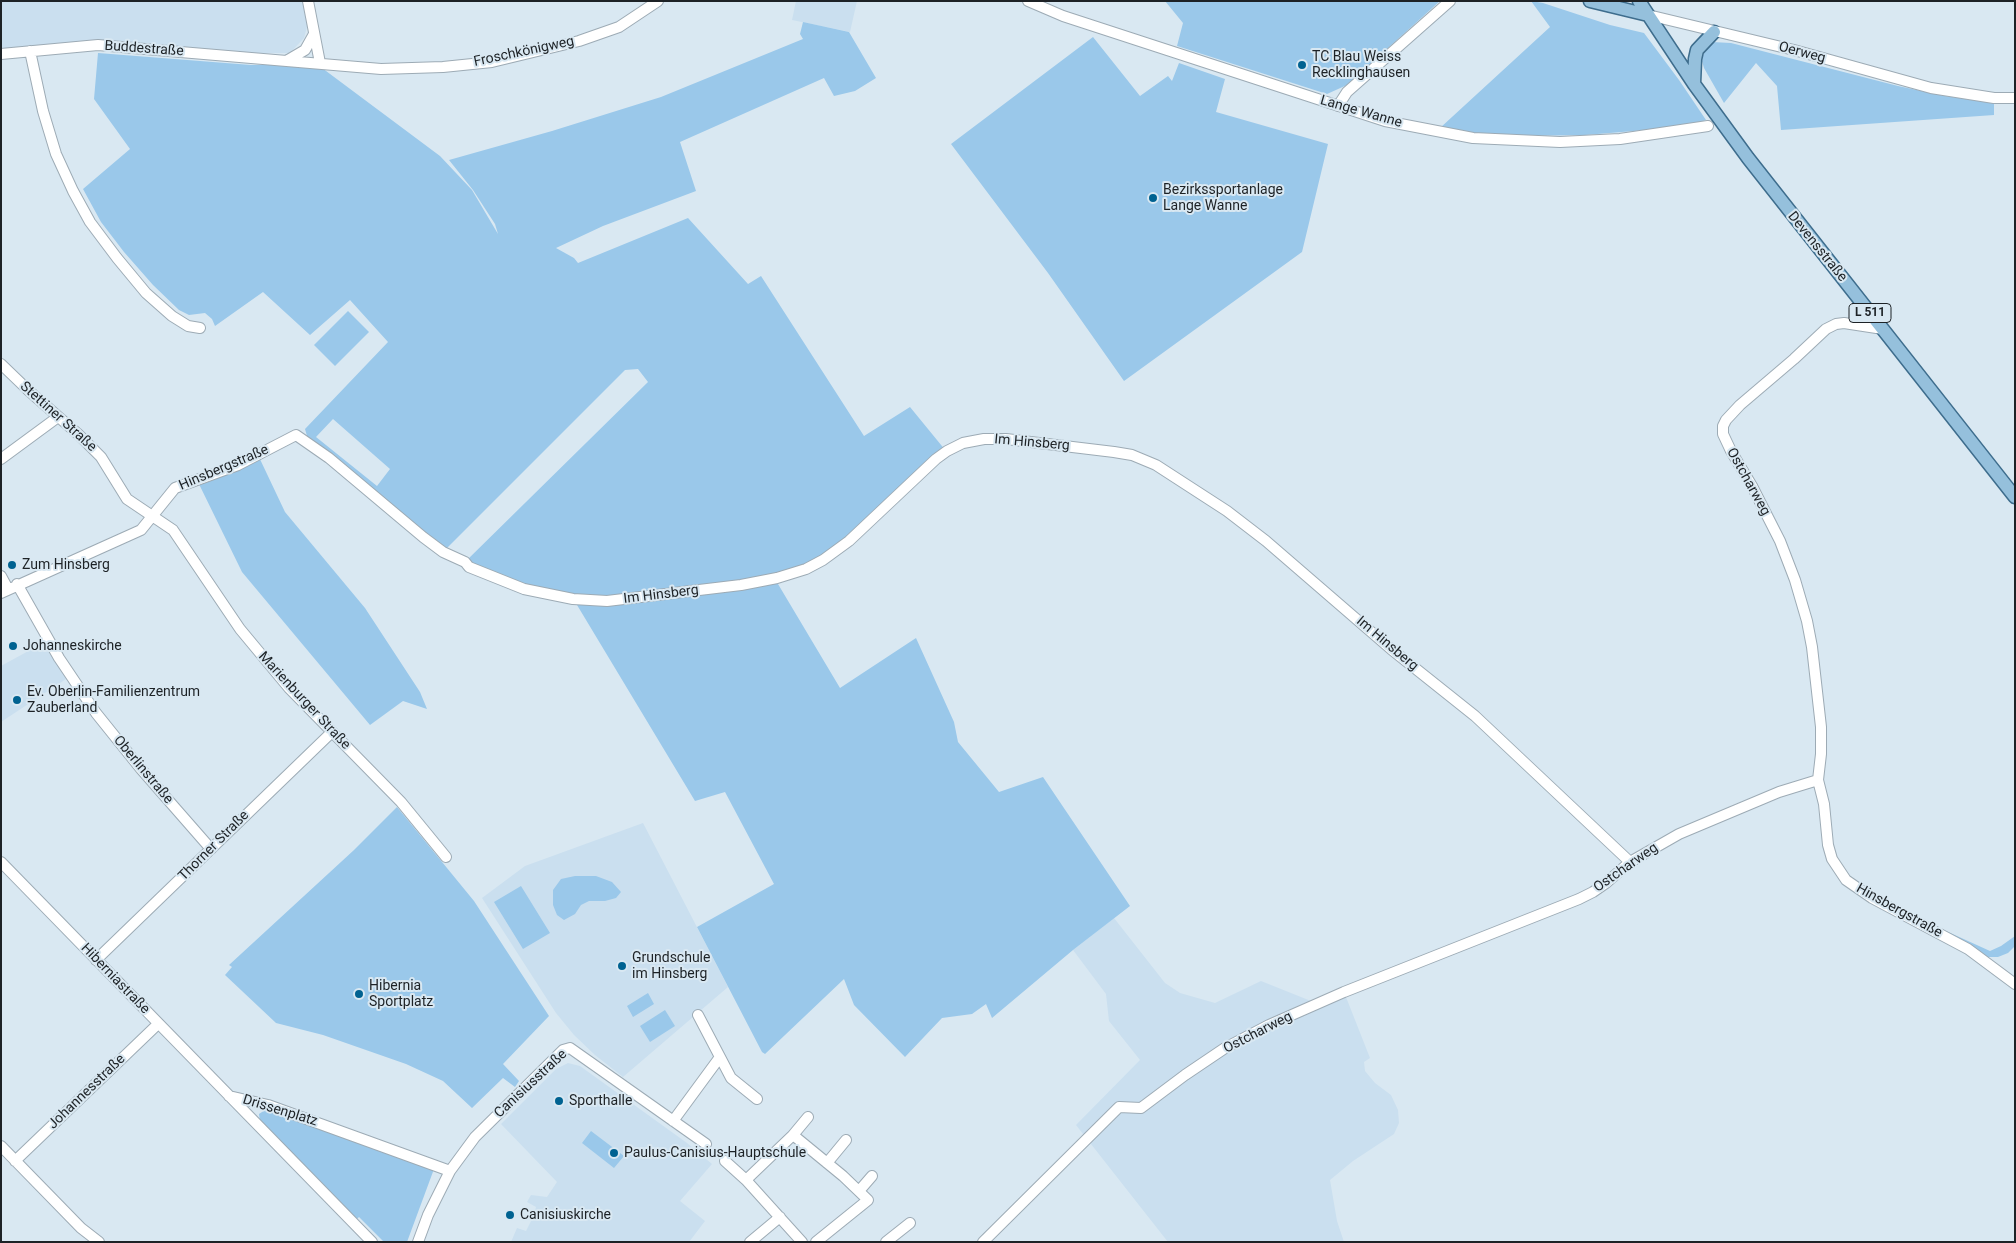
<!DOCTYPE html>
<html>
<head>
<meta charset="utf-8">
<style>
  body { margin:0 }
  #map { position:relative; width:2016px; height:1243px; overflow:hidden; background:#d9e8f2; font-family:Roboto,sans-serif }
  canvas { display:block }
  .frame { position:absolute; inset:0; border:2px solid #1d2226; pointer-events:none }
</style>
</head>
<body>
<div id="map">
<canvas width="2016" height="1243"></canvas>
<div class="frame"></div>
</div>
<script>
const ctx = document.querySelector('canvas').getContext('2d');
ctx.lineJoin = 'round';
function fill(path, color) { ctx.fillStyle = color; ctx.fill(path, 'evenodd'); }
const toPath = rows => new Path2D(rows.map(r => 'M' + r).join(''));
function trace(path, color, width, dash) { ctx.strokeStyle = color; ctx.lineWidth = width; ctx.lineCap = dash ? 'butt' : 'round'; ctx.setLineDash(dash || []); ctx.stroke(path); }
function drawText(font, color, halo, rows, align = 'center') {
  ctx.font = font + ' Roboto,sans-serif'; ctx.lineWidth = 4; ctx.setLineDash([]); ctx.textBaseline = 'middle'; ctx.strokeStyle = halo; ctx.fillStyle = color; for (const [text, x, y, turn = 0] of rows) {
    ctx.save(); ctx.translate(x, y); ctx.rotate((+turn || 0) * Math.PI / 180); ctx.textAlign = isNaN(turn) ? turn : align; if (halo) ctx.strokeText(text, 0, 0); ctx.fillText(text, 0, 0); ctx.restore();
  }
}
fill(toPath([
  [1,1,304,1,308,23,304,38,290,53,252,53,98,40,1,50],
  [796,1,857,1,850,32,792,20],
  [43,643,66,679,1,722,1,666],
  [643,823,728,987,623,1077,595,1055,574,1035,556,1013,482,898,525,866],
  [1114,918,1165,983,1180,993,1215,1003,1261,981,1316,1003,1344,992,1370,1058,1364,1062,1365,1071,1375,1083,1391,1095,1398,1110,1399,1123,1394,1134,1353,1161,1330,1180,1337,1221,1344,1242,1168,1242,1076,1125,1140,1060,1109,1021,1106,994,1073,950],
  [568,1063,580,1066,687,1143,712,1164,680,1201,705,1221,689,1242,511,1242,517,1228,526,1231,534,1215,536,1207,527,1202,531,1195,547,1197,557,1182,501,1124,556,1069]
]), '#cadfef');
fill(toPath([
  [1165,1,1440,1,1347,85,1327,94,1177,46,1183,23],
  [1531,1,1543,3,1610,25,1644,33,1679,80,1706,120,1695,124,1658,129,1585,135,1512,136,1469,133,1440,128,1550,27],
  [803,22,849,32,876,78,855,91,834,96,824,78,680,142,696,191,603,226,556,248,574,258,578,263,688,218,748,284,761,276,864,436,910,407,946,451,823,560,775,579,840,688,916,638,954,722,958,742,999,792,1043,777,1130,906,1073,950,992,1018,986,1004,972,1014,942,1018,905,1057,854,1005,844,979,765,1054,762,1052,697,927,774,884,725,792,695,801,574,600,524,589,465,562,648,382,638,369,625,370,443,552,309,443,305,429,388,342,350,300,310,335,263,292,215,326,212,319,205,313,189,315,179,310,153,285,124,252,101,222,83,189,130,149,94,99,98,53,251,65,318,65,440,156,472,190,498,234,495,224,473,190,449,160,552,131,661,97,803,39,800,34],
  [333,419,390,469,377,486,316,437],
  [1093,37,1140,96,1168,76,1172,81,1179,63,1225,79,1216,112,1328,144,1302,252,1124,381,1048,273,951,144],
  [1712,42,1731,43,1898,86,1945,96,1994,103,1994,115,1781,130,1777,86,1756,63,1724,103,1704,68,1702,61,1703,55],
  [348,311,369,332,335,366,314,345],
  [258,455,285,512,365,608,420,692,427,709,403,701,370,725,242,572,197,480],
  [397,807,474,901,549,1016,503,1064,519,1081,515,1087,503,1078,472,1108,443,1081,406,1064,323,1035,276,1023,225,975,232,967,229,965,354,850],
  [575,876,596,876,612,882,621,892,616,898,605,901,589,901,581,905,575,914,564,920,557,915,553,905,553,890,561,879],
  [521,886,550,933,523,949,494,902],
  [1946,931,1990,951,2001,946,2015,936,2015,946,2008,953,1998,957,1986,957,1946,935],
  [648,993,654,1004,633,1017,627,1006],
  [665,1010,675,1026,650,1042,640,1026],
  [265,1110,270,1110,434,1169,407,1242,384,1242,359,1217,356,1220,260,1122,259,1114],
  [591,1131,624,1156,614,1168,582,1143]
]), '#9ac8ea');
const minor = toPath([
  [308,1,320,63],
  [1028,1,1063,16,1385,121,1473,138,1560,142,1620,139,1708,126],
  [1648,15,1794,50,1931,88,1994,98,2015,98],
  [30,51,43,111,56,154,73,191,90,222,117,258,146,293,172,316,188,326,200,328],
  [1,54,98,45,381,69,443,67,492,62,579,41,619,27,658,1],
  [288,60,305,50,314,34],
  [1338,106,1347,92,1450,1],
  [1883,329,1844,323,1836,324,1826,329,1794,359,1740,405,1726,420,1723,426,1723,434,1731,451,1752,486,1780,541,1795,580,1807,621,1812,647,1821,727,1821,754,1818,780,1824,804,1828,845,1832,859,1846,880,1872,898,1968,949,2015,984],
  [1,364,29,391,78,434,101,457,127,499,173,530,240,629,289,688,401,802,446,857],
  [1,459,58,417],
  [1,576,8,589],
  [17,584,59,658,96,713,141,769,211,849],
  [1,593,141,530,175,488,238,465,296,435,329,458,423,537,443,552,465,562,469,567,524,589,573,599,607,601,741,585,777,578,806,569,823,560,849,541,936,459,947,451,963,443,984,439,1006,439,1114,452,1132,455,1156,465,1227,511,1266,541,1391,649,1475,716,1630,862],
  [1,862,372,1242],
  [96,960,332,732],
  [698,1015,731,1078,757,1099],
  [229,1096,268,1105,450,1171],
  [673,1121,720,1057],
  [793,1135,808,1117],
  [1,1146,81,1228,99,1242],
  [15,1161,158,1024],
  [725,1161,746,1180,802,1242],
  [827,1163,846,1140],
  [746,1180,793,1135,843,1176,868,1200,816,1242],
  [859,1191,872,1176],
  [418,1242,428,1215,450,1171,475,1137,563,1050,570,1048,706,1144],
  [750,1242,780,1217],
  [886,1242,910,1223],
  [983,1242,1119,1107,1141,1108,1185,1075,1225,1048,1269,1025,1344,992,1579,899,1593,892,1606,883,1630,862,1679,834,1779,792,1818,780]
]);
const major = toPath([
  [1590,1,1648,15],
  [1639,1,1694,84,1748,158,2015,497],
  [1694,84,1695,59,1697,50,1714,32]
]);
trace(minor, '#9dabb5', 12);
trace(major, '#3e6d8d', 15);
trace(minor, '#fff', 10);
trace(major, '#95c0dc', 12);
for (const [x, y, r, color] of [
  [1302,65,5,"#006291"],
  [1153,198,5,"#006291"],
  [12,565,5,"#006291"],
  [13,646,5,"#006291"],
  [17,700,5,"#006291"],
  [622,966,5,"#006291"],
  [359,994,5,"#006291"],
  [559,1101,5,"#006291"],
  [614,1153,5,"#006291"],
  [510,1215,5,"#006291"]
]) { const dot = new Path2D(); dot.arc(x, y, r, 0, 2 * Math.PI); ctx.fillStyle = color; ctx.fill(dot); trace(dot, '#d9e8f2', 2); }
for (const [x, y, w] of [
  [1870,313,42]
]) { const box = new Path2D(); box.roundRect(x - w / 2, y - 9.5, w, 19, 4); ctx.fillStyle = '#d9e8f2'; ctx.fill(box); trace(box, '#1d2226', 1); }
drawText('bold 12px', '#1d2226', null, [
  ["L 511",1870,313]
]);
drawText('14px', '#1d2226', '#d9e8f2', [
  ["Buddestraße",144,49,4],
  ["Froschkönigweg",524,52,-12],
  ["Oerweg",1802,53,15],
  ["Lange Wanne",1361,112,16],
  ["Devensstraße",1817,247,51],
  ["Stettiner Straße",58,417,42],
  ["Im Hinsberg",1032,443,5],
  ["Hinsbergstraße",224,468,-23],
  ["Ostcharweg",1748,482,61],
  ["Im Hinsberg",661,595,-7],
  ["Im Hinsberg",1387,644,40],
  ["Marienburger Straße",304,701,47],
  ["Oberlinstraße",143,770,50],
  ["Thorner Straße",214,846,-45],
  ["Ostcharweg",1626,868,-35],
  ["Hinsbergstraße",1899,911,29],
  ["Hiberniastraße",115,979,46],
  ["Ostcharweg",1258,1033,-27],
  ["Canisiusstraße",531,1084,-43],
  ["Johannesstraße",87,1092,-44],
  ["Drissenplatz",280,1111,17]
]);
drawText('14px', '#1d2226', '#d9e8f2', [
  ["TC Blau Weiss",1312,57],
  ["Recklinghausen",1312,73],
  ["Bezirkssportanlage",1163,190],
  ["Lange Wanne",1163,206],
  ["Zum Hinsberg",22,565],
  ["Johanneskirche",23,646],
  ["Ev. Oberlin-Familienzentrum",27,692],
  ["Zauberland",27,708],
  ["Grundschule",632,958],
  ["im Hinsberg",632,974],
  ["Hibernia",369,986],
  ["Sportplatz",369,1002],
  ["Sporthalle",569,1101],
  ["Paulus-Canisius-Hauptschule",624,1153],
  ["Canisiuskirche",520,1215]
], 'left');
</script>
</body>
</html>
